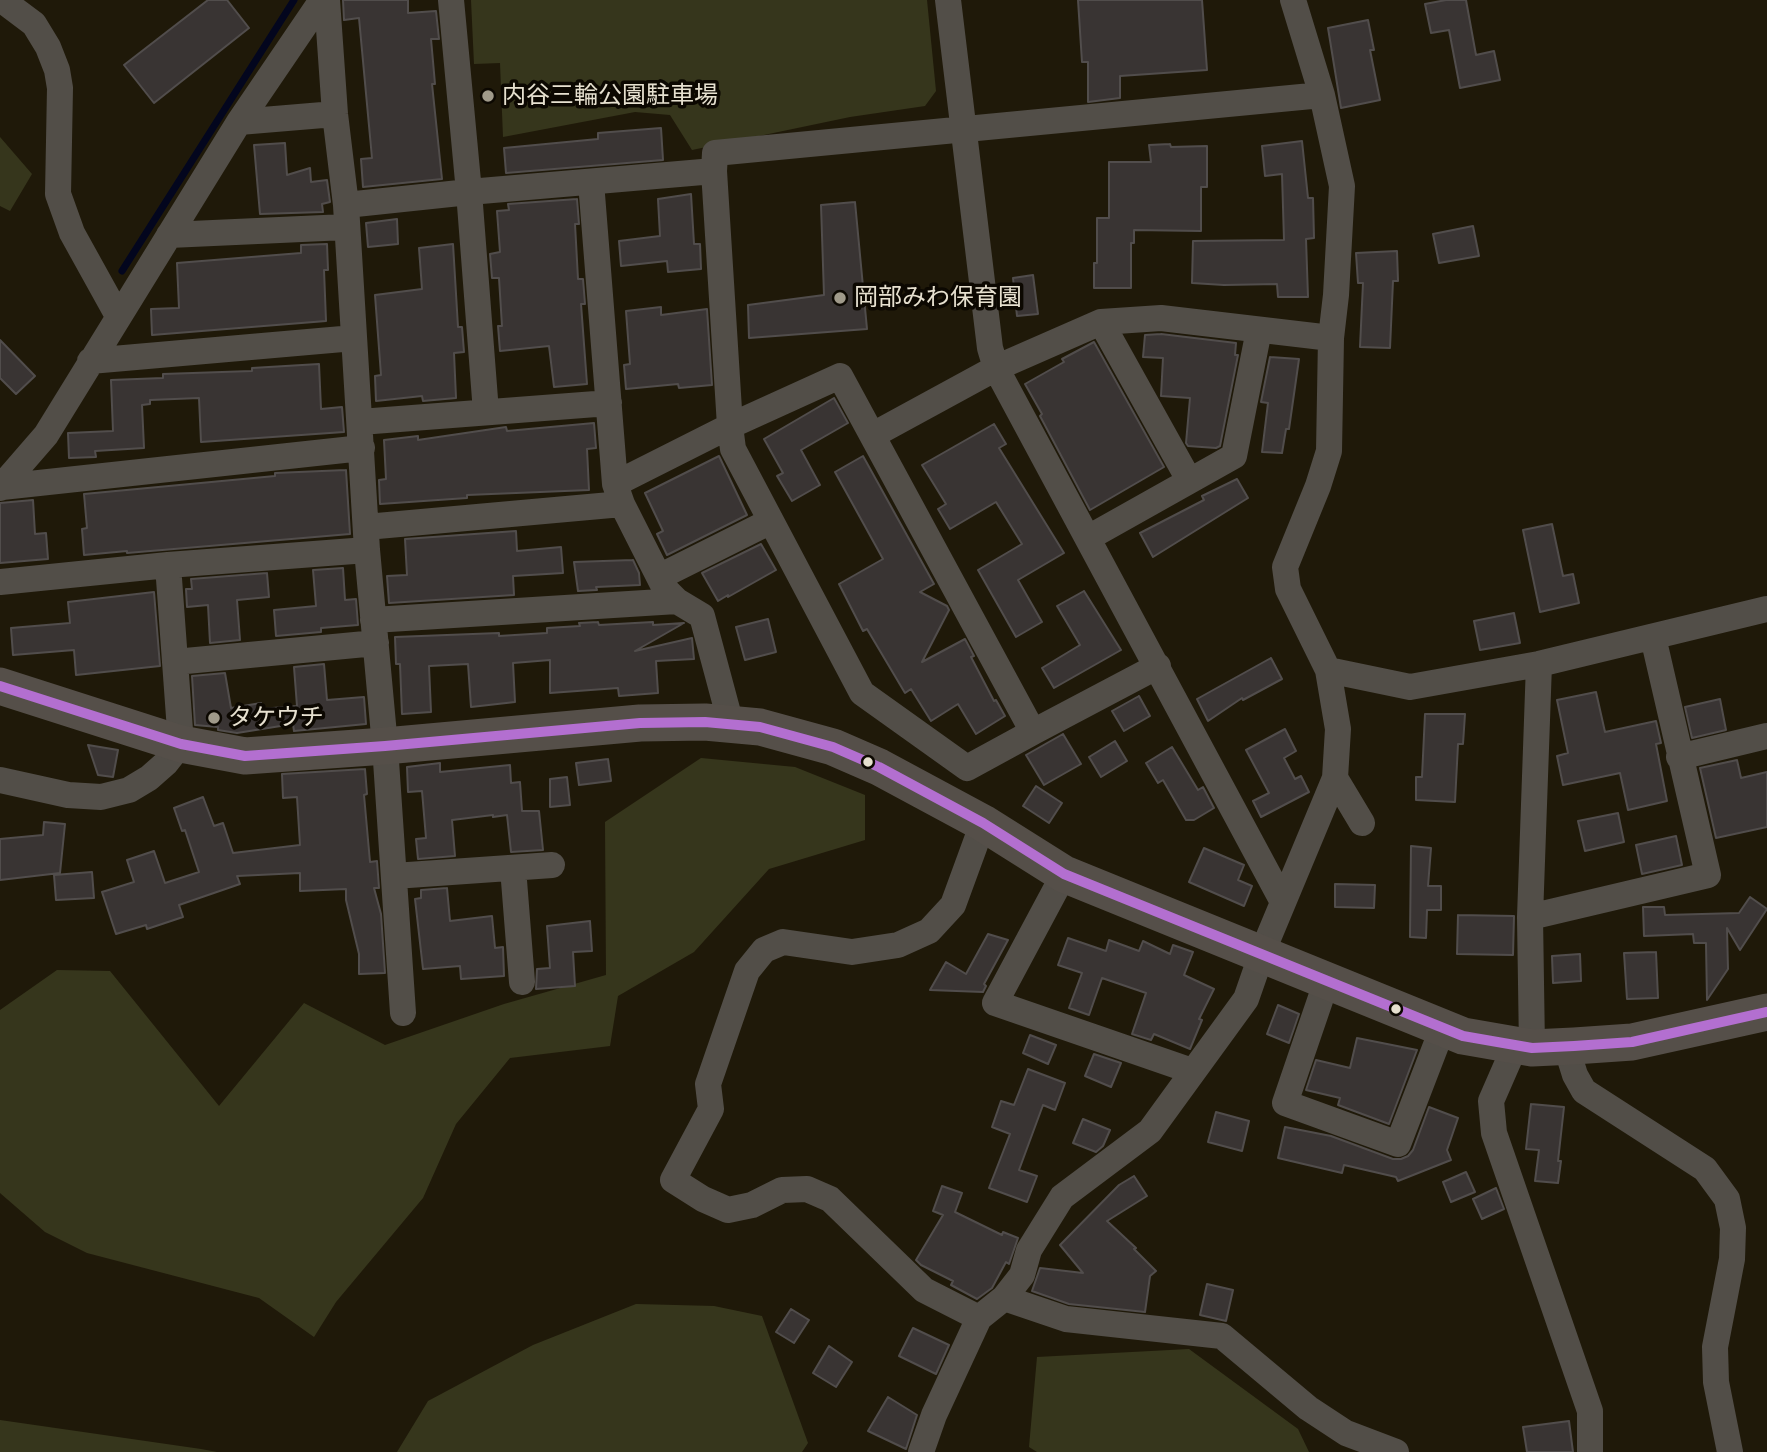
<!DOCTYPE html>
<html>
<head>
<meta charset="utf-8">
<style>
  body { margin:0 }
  canvas { display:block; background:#1f1909 }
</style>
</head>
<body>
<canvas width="1767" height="1452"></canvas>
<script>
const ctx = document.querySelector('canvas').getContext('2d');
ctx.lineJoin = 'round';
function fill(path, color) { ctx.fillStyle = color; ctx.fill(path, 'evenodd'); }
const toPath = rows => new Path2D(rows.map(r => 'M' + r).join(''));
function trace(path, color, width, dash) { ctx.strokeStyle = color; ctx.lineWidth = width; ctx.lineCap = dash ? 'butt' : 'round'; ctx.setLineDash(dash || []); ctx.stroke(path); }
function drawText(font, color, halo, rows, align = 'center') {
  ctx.font = font + ' "Roboto Serif","Noto Sans JP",serif'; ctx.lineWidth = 7; ctx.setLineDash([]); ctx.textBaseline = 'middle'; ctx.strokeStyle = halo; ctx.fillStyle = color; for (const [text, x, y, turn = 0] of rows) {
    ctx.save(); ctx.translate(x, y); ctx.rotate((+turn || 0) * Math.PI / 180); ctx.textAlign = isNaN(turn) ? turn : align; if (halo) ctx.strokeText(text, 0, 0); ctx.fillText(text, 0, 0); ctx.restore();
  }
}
fill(toPath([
  [471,0,927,0,936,91,925,106,850,117,692,150,670,115,635,112,503,137,500,63,474,64],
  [0,137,32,174,10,211,0,206],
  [701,758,795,767,865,795,865,840,769,869,694,952,618,996,610,1046,510,1058,456,1124,423,1198,336,1302,314,1337,259,1298,87,1253,45,1232,0,1193,0,1010,57,970,110,971,219,1106,304,1003,385,1045,504,1004,606,975,605,822],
  [636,1304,714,1306,762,1316,808,1443,802,1452,397,1452,428,1401,533,1345],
  [1189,1349,1298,1429,1309,1452,1037,1452,1029,1447,1037,1357],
  [0,1420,201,1449,217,1452,0,1452]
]), '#36361c');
trace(toPath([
  [122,271,294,0]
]), '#03061e', 7);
const building = toPath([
  [208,0,227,0,249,28,154,103,124,65,208,0],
  [343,0,408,0,408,13,436,11,439,39,431,39,435,84,432,84,442,179,363,187,361,159,372,158,359,18,344,20,343,0],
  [1078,0,1202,0,1207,70,1120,76,1120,98,1088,102,1088,62,1082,62,1078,0],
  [1446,0,1466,0,1476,55,1494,51,1500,80,1460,88,1449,30,1431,33,1425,4,1446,0],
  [1368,20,1374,50,1370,50,1380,100,1341,108,1328,28,1368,20],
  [661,128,663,160,506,173,504,148,598,139,598,133,661,128],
  [1302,141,1308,198,1313,198,1314,238,1306,239,1308,297,1278,297,1277,284,1224,285,1192,283,1193,241,1284,240,1282,174,1265,176,1262,146,1302,141],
  [285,143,287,175,310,168,311,182,327,180,330,202,322,204,323,212,260,214,254,145,285,143],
  [1170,144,1171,147,1207,146,1207,187,1201,187,1201,231,1134,230,1134,243,1131,243,1131,288,1094,288,1094,263,1097,263,1097,218,1109,218,1109,162,1151,162,1149,145,1170,144],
  [691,194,694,244,700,244,701,269,668,272,667,261,621,266,619,241,660,236,658,199,691,194],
  [577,199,579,224,575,224,578,279,583,279,585,304,581,304,587,384,554,387,549,346,500,351,498,326,502,326,499,278,492,278,490,254,500,252,497,211,509,210,508,204,577,199],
  [855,202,867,329,749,338,748,305,824,295,821,205,855,202],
  [397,219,398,244,368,247,366,223,397,219],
  [1473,226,1479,256,1439,263,1433,234,1473,226],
  [327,244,328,270,324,270,326,321,152,335,151,309,179,308,177,263,301,253,301,245,327,244],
  [453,244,458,327,462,327,464,352,454,353,456,398,423,401,422,396,376,401,375,376,381,375,375,295,422,289,419,248,453,244],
  [1397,251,1398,281,1393,281,1390,348,1360,347,1363,283,1358,283,1356,253,1397,251],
  [1033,275,1038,314,1017,316,1013,278,1033,275],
  [661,307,661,315,707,309,712,385,679,388,678,384,626,389,624,365,630,364,626,311,661,307],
  [1161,334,1236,343,1235,355,1238,355,1220,446,1216,448,1188,446,1186,443,1190,398,1161,396,1163,358,1143,357,1145,335,1161,334],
  [0,340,35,376,16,394,0,378,0,340],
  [1094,342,1164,467,1090,510,1040,416,1042,414,1025,384,1064,362,1062,359,1094,342],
  [1270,357,1299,359,1289,429,1286,429,1282,453,1262,452,1268,403,1261,402,1270,357],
  [319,364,321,409,342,407,344,432,201,442,199,398,150,400,150,404,142,405,144,448,95,451,96,457,69,458,68,433,113,431,111,380,163,378,163,374,252,371,252,368,319,364],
  [834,398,848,423,801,450,820,485,792,501,777,476,783,473,764,439,834,398],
  [594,423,596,448,587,449,589,490,467,495,467,498,380,504,379,480,386,479,384,440,418,436,418,440,506,427,507,431,594,423],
  [994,424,1006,444,999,448,1064,553,1018,580,1042,622,1016,637,978,570,1022,544,996,502,950,529,938,509,946,504,922,465,994,424],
  [719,456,747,515,667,555,657,534,663,531,645,493,719,456],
  [863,456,934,584,920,592,947,606,949,610,922,662,965,639,974,656,971,657,994,701,996,700,1005,716,976,734,958,704,931,721,911,689,905,693,867,629,863,631,839,584,883,559,835,472,863,456],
  [346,470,350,534,127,553,127,551,84,555,82,529,87,528,84,494,275,476,275,473,346,470],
  [1237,479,1248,498,1153,557,1140,533,1204,500,1202,496,1237,479],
  [33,500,35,534,46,533,48,559,0,563,0,503,33,500],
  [1552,524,1563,576,1573,574,1579,603,1540,612,1523,530,1552,524],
  [516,531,517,551,561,547,563,573,513,576,514,595,389,603,387,576,407,575,405,539,516,531],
  [761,544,776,570,728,597,728,595,718,601,702,573,761,544],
  [633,560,639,573,640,585,596,587,597,590,578,591,574,562,633,560],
  [343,568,345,600,356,599,358,625,321,628,321,632,276,636,274,610,316,606,313,570,343,568],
  [267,573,269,597,237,600,240,640,210,643,208,605,187,607,186,589,192,589,191,579,267,573],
  [1084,591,1121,650,1054,688,1042,668,1080,645,1057,606,1084,591],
  [154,592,160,666,76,675,74,650,13,655,11,628,70,623,68,602,154,592],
  [1514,613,1520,643,1480,650,1474,621,1514,613],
  [768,619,776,652,745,660,736,627,768,619],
  [598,622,599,625,653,622,653,625,684,623,635,651,692,638,694,659,656,661,658,693,619,696,618,688,550,693,550,660,513,663,515,702,471,707,468,664,429,666,431,712,402,714,400,664,396,664,395,637,499,633,499,636,547,633,547,628,580,626,579,623,598,622],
  [1271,658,1282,679,1243,700,1242,698,1208,721,1197,699,1271,658],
  [324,664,327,700,364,697,366,724,294,731,293,724,237,733,218,730,218,727,195,725,192,676,225,673,231,708,261,703,261,709,297,706,294,667,324,664],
  [1596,692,1605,732,1656,721,1661,743,1656,744,1667,801,1628,810,1620,773,1563,785,1557,756,1568,753,1557,700,1596,692],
  [1139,696,1150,716,1124,731,1112,711,1139,696],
  [1720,699,1726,730,1692,738,1685,707,1720,699],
  [1425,714,1465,714,1463,744,1458,744,1455,802,1416,800,1416,777,1422,777,1425,714],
  [1285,729,1296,751,1284,758,1295,779,1301,776,1309,792,1261,817,1253,801,1269,793,1246,750,1285,729],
  [1063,734,1081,764,1044,785,1026,755,1063,734],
  [1115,741,1127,761,1101,777,1089,757,1115,741],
  [88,745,118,750,113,777,98,775,88,745],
  [1172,747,1198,790,1203,787,1214,808,1194,820,1186,820,1163,780,1158,783,1146,763,1172,747],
  [608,759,611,781,579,785,576,763,608,759],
  [1737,760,1741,778,1767,772,1767,827,1716,838,1700,768,1737,760],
  [440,763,440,772,510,765,511,783,520,782,522,811,539,811,543,850,511,852,507,815,493,817,493,815,452,820,455,856,418,859,416,839,426,838,422,791,408,792,407,767,440,763],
  [365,769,367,794,364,795,370,862,377,861,379,888,374,888,381,914,385,973,359,974,359,954,346,900,346,889,300,891,300,873,237,876,240,884,179,905,183,917,147,929,146,925,116,934,102,892,134,882,127,860,154,851,165,883,199,872,185,830,182,831,174,808,203,797,214,826,223,823,233,853,300,845,297,797,283,798,282,774,365,769],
  [567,777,570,805,550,807,550,779,567,777],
  [1036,786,1062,803,1049,823,1023,806,1036,786],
  [1618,813,1624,842,1585,851,1578,821,1618,813],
  [44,822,65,824,60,873,0,880,0,839,43,835,44,822],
  [1676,836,1682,865,1642,874,1636,845,1676,836],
  [1411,846,1431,848,1428,886,1441,886,1441,910,1427,910,1426,938,1410,937,1411,846],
  [1204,848,1244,865,1238,880,1252,886,1244,906,1189,882,1204,848],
  [92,872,94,898,56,900,54,875,92,872],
  [1335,884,1375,885,1374,908,1335,907,1335,884],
  [447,888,450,921,492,916,495,948,503,947,504,976,461,979,460,966,423,969,415,899,421,898,421,890,447,888],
  [1750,897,1767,909,1740,950,1727,928,1728,969,1707,1000,1706,943,1694,943,1693,934,1644,936,1643,907,1664,907,1665,915,1739,913,1750,897],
  [1458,915,1514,916,1513,955,1457,954,1458,915],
  [590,921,592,951,573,952,575,986,536,989,537,969,550,968,547,926,590,921],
  [988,934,1008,940,984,984,986,986,983,992,930,990,946,962,966,974,988,934],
  [1068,938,1106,951,1109,940,1139,951,1143,941,1170,954,1173,945,1193,952,1184,975,1214,989,1199,1019,1202,1020,1190,1049,1154,1034,1151,1040,1132,1034,1146,993,1102,978,1089,1015,1069,1008,1082,973,1058,965,1068,938],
  [1656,952,1658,998,1627,999,1624,953,1656,952],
  [1580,954,1581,981,1553,983,1552,956,1580,954],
  [1278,1005,1299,1014,1289,1043,1267,1034,1278,1005],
  [1030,1035,1056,1045,1048,1064,1023,1053,1030,1035],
  [1357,1038,1417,1050,1389,1124,1338,1105,1340,1098,1306,1090,1316,1060,1350,1068,1357,1038],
  [1094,1054,1121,1063,1111,1087,1085,1076,1094,1054],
  [1028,1069,1065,1083,1055,1110,1043,1105,1019,1170,1037,1176,1027,1202,989,1188,1010,1134,992,1127,1001,1101,1014,1105,1028,1069],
  [1531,1104,1564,1107,1558,1161,1561,1161,1558,1183,1535,1181,1539,1150,1526,1149,1531,1104],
  [1429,1107,1458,1118,1447,1150,1451,1160,1398,1181,1396,1177,1344,1165,1342,1173,1278,1158,1285,1127,1331,1136,1393,1159,1401,1159,1408,1156,1413,1150,1429,1107],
  [1216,1112,1249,1121,1242,1151,1208,1142,1216,1112],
  [1083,1119,1110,1130,1103,1146,1096,1152,1073,1143,1083,1119],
  [1466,1172,1475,1192,1451,1202,1443,1182,1466,1172],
  [1134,1176,1147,1196,1107,1221,1136,1248,1134,1249,1156,1271,1150,1276,1145,1312,1069,1304,1032,1291,1040,1268,1083,1273,1060,1245,1119,1185,1134,1176],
  [942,1186,962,1193,955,1212,1002,1235,1003,1232,1018,1238,1009,1264,1006,1262,992,1288,977,1299,951,1285,953,1281,921,1265,916,1260,943,1215,933,1211,942,1186],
  [1496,1188,1504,1209,1482,1219,1473,1199,1496,1188],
  [1207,1284,1233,1290,1226,1321,1200,1315,1207,1284],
  [791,1309,809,1320,794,1343,776,1332,791,1309],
  [913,1328,949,1345,936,1374,899,1356,913,1328],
  [829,1346,852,1362,836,1387,813,1373,829,1346],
  [888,1397,917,1415,906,1449,868,1431,888,1397],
  [1569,1421,1573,1452,1527,1452,1523,1427,1569,1421]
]);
fill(building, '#393433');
trace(building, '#514d4c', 2);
trace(toPath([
  [2,0,34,24,48,47,57,70,60,88,58,194,72,233,118,316],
  [327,0,335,114,346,205,367,550,385,746,403,1013],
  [451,0,469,192,486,412],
  [948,0,990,348,996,368,1283,902],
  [239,122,335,114],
  [591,182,615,484,622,504,665,589,677,601,702,616,731,724],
  [346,205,469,192,714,171],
  [169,235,346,227],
  [1101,322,1189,480],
  [90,361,354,338],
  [360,422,609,403],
  [873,435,996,368,1101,322,1161,318,1331,338],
  [615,484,730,426,733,449,862,693,967,768,1033,732],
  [2,487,362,448],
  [0,488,46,435,239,122,322,0],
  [366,527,622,504],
  [1088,538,1234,456,1259,330],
  [659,577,771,521],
  [0,582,168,565,367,550],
  [373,620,677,601],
  [175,662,376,643],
  [1158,666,1033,732,840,376,730,426,714,171,715,153,1322,95],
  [1328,670,1410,687,1539,664,1767,609],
  [1679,757,1767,736],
  [1335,778,1362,823],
  [0,780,68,795,101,797,129,790,149,778,166,763,181,744,168,565],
  [513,868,522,982],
  [1064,874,995,1003,1192,1071],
  [394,876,552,865],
  [1530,917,1708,875,1653,637],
  [1327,980,1285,1103,1398,1144,1443,1027],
  [1515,1046,1491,1101,1494,1133,1590,1411,1590,1452],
  [1566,1046,1575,1075,1584,1091,1705,1169,1727,1199,1733,1228,1732,1259,1715,1347,1716,1382,1730,1452],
  [1532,1048,1530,917,1539,664],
  [1004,1298,1066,1319,1222,1336,1308,1408,1346,1433,1396,1452],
  [979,1318,924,1290,830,1199,807,1189,782,1190,752,1205,728,1210,703,1199,673,1180,711,1109,708,1084,747,971,764,950,783,942,852,952,898,945,929,931,953,905,983,823],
  [921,1452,934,1415,979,1318,1004,1298,1022,1275,1029,1250,1062,1197,1150,1131,1246,999,1262,953,1335,778,1338,729,1328,670,1288,589,1285,567,1318,486,1329,451,1331,338,1336,295,1342,186,1322,95,1293,0]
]), '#524e48', 26);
trace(toPath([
  [0,686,181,744,245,756,385,746,640,723,705,722,760,727,833,747,879,767,983,823,1064,874,1463,1036,1532,1048,1574,1046,1632,1042,1767,1012]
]), '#554f49', 37);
trace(toPath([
  [0,686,181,744,245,756,385,746,640,723,705,722,760,727,833,747,879,767,983,823,1064,874,1463,1036,1532,1048,1574,1046,1632,1042,1767,1012]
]), '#b36fd0', 10);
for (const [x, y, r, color] of [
  [488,96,7,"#a09a8a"],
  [840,298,7,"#a09a8a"],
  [214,718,7,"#a09a8a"],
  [868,762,6,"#e6e0cf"],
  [1396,1009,6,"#e6e0cf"]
]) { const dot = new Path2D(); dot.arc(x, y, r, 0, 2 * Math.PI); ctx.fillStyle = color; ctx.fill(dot); trace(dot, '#0c0801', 2.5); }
drawText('24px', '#e6e0cf', '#0c0801', [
  ["内谷三輪公園駐車場",502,96],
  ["岡部みわ保育園",854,298],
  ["タケウチ",228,718]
], 'left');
</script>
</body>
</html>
